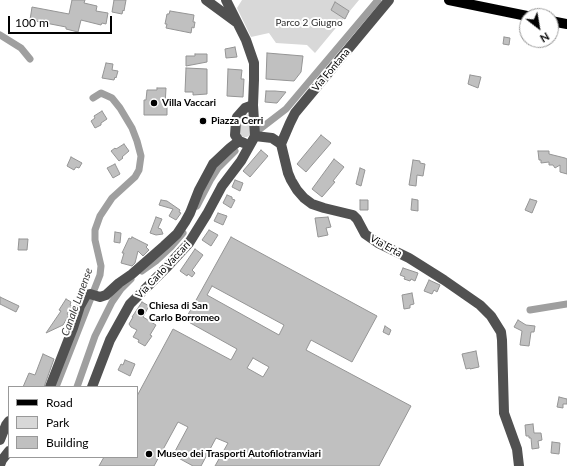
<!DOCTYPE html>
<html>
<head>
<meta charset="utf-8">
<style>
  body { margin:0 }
  #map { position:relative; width:567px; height:466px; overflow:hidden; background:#fff; font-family:Lato,sans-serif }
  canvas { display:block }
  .legend { position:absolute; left:8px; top:386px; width:130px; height:72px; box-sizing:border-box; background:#fff; border:1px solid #999; margin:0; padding:5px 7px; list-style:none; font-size:12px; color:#000 }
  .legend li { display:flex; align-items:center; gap:8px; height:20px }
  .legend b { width:20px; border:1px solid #999 }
  .north { position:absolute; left:519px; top:8px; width:40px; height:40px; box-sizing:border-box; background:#fff; border:1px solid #999; border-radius:50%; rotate:149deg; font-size:11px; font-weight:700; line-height:16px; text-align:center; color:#000 }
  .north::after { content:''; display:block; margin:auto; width:14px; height:18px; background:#000; clip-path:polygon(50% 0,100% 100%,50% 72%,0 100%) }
  .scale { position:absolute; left:8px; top:16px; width:104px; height:18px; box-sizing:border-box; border:2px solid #000; border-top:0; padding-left:5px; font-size:12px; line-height:14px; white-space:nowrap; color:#000; -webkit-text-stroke:3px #fff; paint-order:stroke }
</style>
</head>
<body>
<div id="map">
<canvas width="567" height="466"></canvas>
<ul class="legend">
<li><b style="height:5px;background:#000"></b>Road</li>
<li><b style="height:11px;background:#d8d8d8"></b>Park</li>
<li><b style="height:11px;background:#c0c0c0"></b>Building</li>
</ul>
<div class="north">N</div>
<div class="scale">100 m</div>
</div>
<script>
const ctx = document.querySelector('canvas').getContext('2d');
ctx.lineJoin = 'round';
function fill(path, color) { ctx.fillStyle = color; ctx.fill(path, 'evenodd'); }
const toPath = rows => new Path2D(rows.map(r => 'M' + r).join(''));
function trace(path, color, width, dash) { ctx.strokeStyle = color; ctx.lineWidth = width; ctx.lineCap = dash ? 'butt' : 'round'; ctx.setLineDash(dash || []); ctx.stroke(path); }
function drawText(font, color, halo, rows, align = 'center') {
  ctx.font = font + ' Lato,sans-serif'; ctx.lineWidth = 4; ctx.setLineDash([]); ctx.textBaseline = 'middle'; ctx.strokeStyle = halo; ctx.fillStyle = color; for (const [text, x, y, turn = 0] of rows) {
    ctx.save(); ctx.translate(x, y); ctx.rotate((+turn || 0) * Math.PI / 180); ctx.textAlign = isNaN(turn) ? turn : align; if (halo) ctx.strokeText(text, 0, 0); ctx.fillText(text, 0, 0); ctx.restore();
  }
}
fill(toPath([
  [242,0,359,0,315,53,307,45,276,43,269,33,251,37,237,8],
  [245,114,249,115,251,134,247,137,244,137,241,136,237,123]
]), '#d8d8d8');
trace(toPath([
  [0,35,21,48,30,59],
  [260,129,286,109,297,96,378,0],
  [197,206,211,179,218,168,235,151],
  [142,271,156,261,171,247,183,233],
  [530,310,567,304],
  [56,387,100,275,101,266,95,240,95,230,100,216,112,198,135,177,139,170,141,156,137,141,132,128,120,108,112,98,101,93,93,98],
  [77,387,95,336,112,302,121,289,131,279]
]), '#9f9f9f', 7);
const building = toPath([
  [72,0,85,0,84,3,97,6,96,11,108,13,106,24,102,23,101,25,81,20,78,32,66,29,66,27,30,20,32,7,69,14,72,0],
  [114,0,126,0,124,11,123,10,122,14,112,12,114,0],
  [335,2,349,11,345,19,331,10,335,2],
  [170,11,194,15,193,22,195,22,194,28,192,27,191,33,166,28,167,24,165,24,167,14,169,14,170,11],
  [504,37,510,38,509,45,503,44,504,37],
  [235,47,237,57,226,58,225,49,235,47],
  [267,53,303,56,301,72,294,81,266,79,267,53],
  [195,54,207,54,207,62,186,66,186,56,195,56,195,54],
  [106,63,113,64,112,70,118,71,116,78,115,77,114,80,102,78,106,63],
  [186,68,207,69,207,94,193,95,193,92,185,92,186,68],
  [228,69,242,70,241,79,244,79,243,97,227,96,228,69],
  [470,75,481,77,478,88,468,84,470,75],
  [157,88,166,88,165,106,167,106,167,115,144,115,144,100,146,100,147,90,157,90,157,88],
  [266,91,275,91,286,92,277,103,276,103,265,102,266,91],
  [102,111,107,119,101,123,101,125,95,128,91,121,95,118,94,116,102,111],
  [321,135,331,143,306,172,297,164,321,135],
  [124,144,129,151,122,157,123,158,119,161,111,151,115,148,116,149,124,144],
  [261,150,268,156,250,177,243,171,261,150],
  [538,151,549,151,549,154,565,158,567,159,567,174,560,172,560,165,555,168,553,165,549,165,549,162,541,163,541,160,539,160,538,151],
  [71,157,82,163,79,168,76,167,74,170,67,166,71,157],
  [334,159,344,167,333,181,335,182,322,197,312,189,334,159],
  [413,160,420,161,420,163,425,164,423,176,417,175,416,186,409,185,413,160],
  [115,164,120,174,113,178,107,168,115,164],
  [360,168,365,170,361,186,356,184,360,168],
  [235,180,243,183,240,191,232,187,235,180],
  [227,195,232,197,232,199,235,200,231,208,223,203,227,195],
  [412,199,418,200,418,211,411,210,412,199],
  [530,199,537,201,532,213,525,210,530,199],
  [161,200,167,201,180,210,179,212,181,213,176,220,169,216,173,209,159,205,161,200],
  [360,200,368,200,368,210,360,210,360,200],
  [218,213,227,216,223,225,214,221,218,213],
  [156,217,162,219,158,228,161,229,163,234,156,235,150,233,156,217],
  [328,217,331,227,326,228,328,235,318,237,315,218,328,217],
  [209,230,218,235,211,246,202,240,209,230],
  [115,232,121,233,120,243,114,242,115,232],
  [132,237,148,245,146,247,149,250,143,256,138,251,135,263,132,266,121,263,124,253,122,253,129,238,131,239,132,237],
  [231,237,377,316,352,362,311,340,306,350,411,406,379,466,215,466,228,443,216,438,201,466,193,466,173,455,188,427,178,422,154,466,99,466,104,457,137,457,137,396,173,329,231,360,237,349,185,320,231,237],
  [212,286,284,325,279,335,207,295,212,286],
  [253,358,269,367,263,377,247,368,253,358],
  [19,239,28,239,27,250,18,250,19,239],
  [195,249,203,255,193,269,192,270,195,273,192,277,188,274,187,276,180,271,195,249],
  [403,268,418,273,415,281,411,279,410,281,404,279,405,277,400,275,403,268],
  [429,280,440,285,437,292,434,290,432,294,424,291,429,280],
  [412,293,414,304,410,305,410,308,404,309,402,295,412,293],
  [0,297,19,306,16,312,0,304,0,297],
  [66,299,71,302,70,305,72,306,67,314,69,315,63,325,46,333,61,311,59,310,66,299],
  [142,302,149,306,143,317,156,325,150,335,152,336,145,346,138,342,139,340,133,337,137,330,131,327,129,324,133,317,132,317,142,302],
  [518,320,526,325,535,326,534,332,531,332,529,346,520,345,522,331,514,327,518,320],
  [385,326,391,330,389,335,383,332,385,326],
  [476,351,479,367,470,369,470,368,466,369,462,354,476,351],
  [43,354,54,359,44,387,23,387,29,373,35,375,43,354],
  [125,360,135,364,130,376,118,370,121,364,123,365,125,360],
  [559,397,567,399,567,404,563,404,563,408,557,407,559,397],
  [533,424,534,433,541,433,542,440,538,441,539,448,532,449,531,438,529,438,529,436,526,436,525,425,533,424],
  [552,442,560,443,559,454,551,453,552,442]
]);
fill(building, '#c0c0c0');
trace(building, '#959595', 1);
trace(toPath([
  [206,0,236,22],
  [226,0,246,40,254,63,254,80,253,105,255,136,272,138,281,144,288,173,291,180,297,190,304,198,312,204,324,208,353,215,357,219,365,234,378,243,409,258,444,280,480,305,491,316,501,332,502,340,504,413,517,449,519,466],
  [244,143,239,141,235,135,236,121,237,117,245,108,253,105],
  [281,144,290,123,295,113,389,0],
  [50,387,73,328,80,306,85,297,86,295,90,294,100,297,106,295,119,283,132,274,164,246,177,234,185,222,190,213,199,190,213,164,230,148,239,141],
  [92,387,110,340,130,304,166,268,189,243,207,214,222,186,241,161,255,136],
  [0,440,6,425,9,421],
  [0,465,2,460,9,451]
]), '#515151', 10);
trace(toPath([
  [449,0,527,16],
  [551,21,567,24]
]), '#000', 10);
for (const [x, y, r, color] of [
  [154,103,4,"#000"],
  [203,121,4,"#000"],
  [141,312,4,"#000"],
  [149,454,4,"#000"]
]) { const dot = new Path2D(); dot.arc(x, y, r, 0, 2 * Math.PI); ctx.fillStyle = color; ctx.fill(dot); trace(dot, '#fff', 1.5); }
drawText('10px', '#2f2f2f', '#fff', [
  ["Parco 2 Giugno",309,23]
]);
drawText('10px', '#000', '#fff', [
  ["Via Fontana",331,70,-50],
  ["Via Erta",386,246,29],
  ["Via Carlo Vaccari",163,270,-47]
]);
drawText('bold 10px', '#000', '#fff', [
  ["Villa Vaccari",162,103],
  ["Piazza Cerri",211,121],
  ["Chiesa di San",149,306],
  ["Carlo Borromeo",149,318],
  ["Museo dei Trasporti Autofilotranviari",157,454]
], 'left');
drawText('italic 11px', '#404040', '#fff', [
  ["Canale Lunense",77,302,-70]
]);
</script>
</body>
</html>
